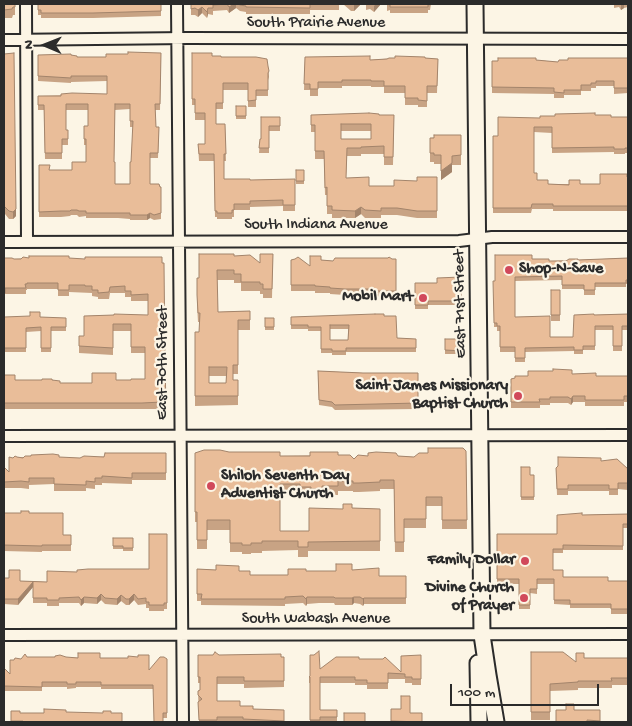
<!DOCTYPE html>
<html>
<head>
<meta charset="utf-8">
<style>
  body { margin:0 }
  #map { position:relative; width:632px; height:726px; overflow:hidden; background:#fcf5e5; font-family:"Gochi Hand",sans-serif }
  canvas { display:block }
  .frame { position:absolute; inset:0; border:5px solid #2b2b2b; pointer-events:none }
  .north { position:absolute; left:20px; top:20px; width:50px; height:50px; -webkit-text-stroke:4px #fcf5e5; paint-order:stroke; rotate:271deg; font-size:14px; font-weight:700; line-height:20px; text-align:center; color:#2b2b2b }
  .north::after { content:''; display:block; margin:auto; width:18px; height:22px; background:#2b2b2b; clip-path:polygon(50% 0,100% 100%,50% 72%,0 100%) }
  .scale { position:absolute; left:450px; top:684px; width:149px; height:22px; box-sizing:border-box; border:2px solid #2b2b2b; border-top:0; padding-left:6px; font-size:15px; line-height:18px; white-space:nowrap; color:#2b2b2b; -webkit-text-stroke:4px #fcf5e5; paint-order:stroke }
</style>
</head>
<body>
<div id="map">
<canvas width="632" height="726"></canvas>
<div class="frame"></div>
<div class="north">N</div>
<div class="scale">100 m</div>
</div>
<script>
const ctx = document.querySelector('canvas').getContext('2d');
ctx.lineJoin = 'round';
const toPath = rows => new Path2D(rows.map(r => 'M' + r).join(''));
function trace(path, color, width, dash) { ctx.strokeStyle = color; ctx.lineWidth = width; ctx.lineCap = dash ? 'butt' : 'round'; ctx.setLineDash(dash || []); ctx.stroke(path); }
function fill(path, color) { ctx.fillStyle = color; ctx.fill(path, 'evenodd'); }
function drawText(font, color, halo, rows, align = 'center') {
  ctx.font = font + ' "Gochi Hand",sans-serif'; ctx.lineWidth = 4.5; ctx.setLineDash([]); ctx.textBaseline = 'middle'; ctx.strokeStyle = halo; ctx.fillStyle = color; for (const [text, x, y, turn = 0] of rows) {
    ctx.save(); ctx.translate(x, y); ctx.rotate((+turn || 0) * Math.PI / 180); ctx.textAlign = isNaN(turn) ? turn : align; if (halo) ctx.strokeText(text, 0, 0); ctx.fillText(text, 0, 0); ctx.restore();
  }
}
const minor = toPath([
  [26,4,27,242],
  [177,4,183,722],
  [4,40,188,38,628,39],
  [4,242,459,241,492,237,628,237],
  [4,436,628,435],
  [4,635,628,634]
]);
const secondary = toPath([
  [475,4,482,635,488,675,496,722],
  [478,663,479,722]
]);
trace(minor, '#2b2b2b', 14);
trace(secondary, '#2b2b2b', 19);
trace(minor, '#fcf5e5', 10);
trace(secondary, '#fcf5e5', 15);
fill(toPath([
  [4,4,15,4,15,15,13,15,12,18,4,18],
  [38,4,161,4,161,16,93,18,41,18,41,15,38,15],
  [191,4,339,4,339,10,310,10,310,14,246,14,246,12,240,11,236,8,229,13,227,10,213,11,213,15,208,14,207,18,202,13,198,17,195,15,191,15],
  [343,4,361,4,354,11,351,11],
  [366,4,381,4,374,12,370,9,366,10],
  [387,4,431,4,430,10,428,10,428,13,390,13,390,10,387,11],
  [614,4,628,4,628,7,624,8,621,10,619,7,614,8],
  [161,53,160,110,155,110,156,127,159,127,158,158,150,158,150,184,161,187,161,219,154,220,150,218,147,220,130,220,130,219,118,218,86,218,86,216,79,217,77,215,71,215,70,216,61,217,39,217,39,165,49,170,72,170,86,162,86,145,84,145,84,126,88,126,88,110,66,110,66,130,68,130,68,145,62,145,62,159,45,159,44,110,38,110,38,96,107,94,107,81,71,82,71,83,38,81,38,55,71,55,77,57,106,57],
  [130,109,130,127,133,127,130,184,115,184,114,162,115,110],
  [192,53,212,56,268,66,269,77,268,80,268,96,256,96,256,107,248,107,248,90,223,90,223,109,216,109,216,124,225,124,226,161,224,161,224,179,250,180,295,179,295,211,283,211,283,206,250,207,250,210,234,210,234,217,232,217,232,219,217,219,217,217,215,217,214,161,199,161,198,144,205,144,205,120,195,120,195,105,192,105],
  [4,54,16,216,13,219,9,219,5,214,4,216],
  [305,57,370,60,395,58,425,58,438,59,437,93,427,93,427,107,418,107,418,105,405,105,405,93,384,93,384,87,371,87,371,86,342,86,342,88,318,88,318,96,310,96,310,90,304,90],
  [628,58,628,93,614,94,614,86,596,86,596,88,591,88,591,91,581,91,581,95,564,95,564,98,554,98,554,94,492,93,492,61,536,60,558,62,568,60],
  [236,106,246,106,246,119,236,119],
  [311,115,394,115,393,165,384,165,384,154,361,154,361,156,347,156,346,178,369,186,394,186,437,177,437,218,417,218,397,215,381,215,381,218,365,218,361,214,355,218,332,218,332,214,327,214,327,195,325,195,324,159,315,159,315,132,311,132],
  [341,131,371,131,371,139,341,139],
  [595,115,611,117,628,117,628,153,625,153,625,154,614,154,614,152,552,153,552,133,534,132,534,173,537,180,548,184,600,184,628,177,628,211,553,211,553,209,532,209,531,213,493,213,493,136,498,136,540,118],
  [261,117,280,117,280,131,269,131,269,153,259,153,260,139,261,139],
  [461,135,461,165,452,165,452,172,441,180,441,164,434,164,434,162,430,162,430,138],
  [296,170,304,170,304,184,296,184],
  [273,254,272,298,263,298,263,294,260,294,260,291,241,291,241,283,234,283,234,280,217,280,218,312,250,311,250,330,238,330,238,374,233,374,233,380,238,380,238,405,195,406,195,332,199,332,200,322,198,322,197,304,199,278,234,256,260,263],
  [209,376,226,376,226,383,209,383],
  [162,257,165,358,167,366,164,369,165,371,166,406,162,406,162,409,4,409,4,383,15,380,52,380,60,383,92,383,116,380,131,380,145,379,145,353,131,353,131,331,113,331,113,355,79,353,79,336,84,336,84,316,148,315,148,301,131,301,131,297,125,297,125,293,110,293,109,299,98,299,98,297,92,296,92,293,69,292,69,296,58,296,58,289,27,289,27,290,26,290,26,294,5,294,5,300,4,300,4,258,14,259,29,258,85,259],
  [628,258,628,284,626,284,626,287,595,287,595,295,584,295,584,289,562,289,562,280,515,281,515,317,550,337,573,337,594,315,628,314,628,330,622,330,622,351,613,351,613,330,595,330,595,350,583,350,583,354,574,354,574,351,525,352,525,362,515,362,515,352,500,352,500,331,497,331,497,327,494,327,495,281,532,259,549,261],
  [396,259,396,297,374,297,374,295,345,295,330,294,330,293,315,293,315,291,291,291,291,260,310,266,321,260,333,261],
  [461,277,461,305,428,305,428,309,415,309,415,283,437,283],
  [551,290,560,290,560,321,551,321],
  [384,316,397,338,416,339,416,352,346,352,346,355,332,355,332,353,321,353,321,331,308,331,308,329,291,329,291,317],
  [330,329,348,329,348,340,330,340],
  [4,317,66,318,66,331,51,331,51,352,41,352,41,331,26,332,26,352,4,352],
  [265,318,274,318,274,330,265,330],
  [445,339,464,339,464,354,445,354],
  [318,371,363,373,418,373,418,409,335,410,332,407,319,405],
  [572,374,596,376,628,376,628,402,624,402,624,406,585,406,585,402,573,402,571,405,568,403,550,403,550,405,540,405,540,408,511,408,511,379,528,376],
  [466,451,467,529,442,529,442,506,426,506,426,528,404,528,404,552,395,552,394,489,380,489,380,491,359,492,353,492,353,491,338,491,338,495,322,495,322,498,311,498,311,496,300,496,300,494,280,494,280,531,309,531,352,508,380,509,380,551,308,551,308,557,298,557,298,550,262,551,262,553,251,553,251,554,242,554,242,552,230,552,230,530,207,530,207,549,197,549,197,522,195,522,195,453,229,452,280,456,338,455,354,459,398,456,414,457],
  [166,453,166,480,132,480,132,484,102,483,102,485,95,485,95,489,86,488,86,491,54,491,54,484,29,485,29,489,21,488,4,488,4,467,9,472,17,457,80,458],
  [601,461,628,469,628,490,618,489,618,495,609,495,609,491,568,491,568,495,557,495,556,468],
  [521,467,530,475,534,475,534,500,521,500],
  [4,513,29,513,63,535,71,535,71,551,42,551,42,552,4,551],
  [628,514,628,528,623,528,623,550,563,550,563,553,553,553,553,570,563,577,608,581,628,581,628,614,611,614,611,608,570,608,570,605,554,604,554,584,537,584,537,594,530,593,530,609,519,609,519,584,497,584,497,534,557,534,582,515],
  [167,534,167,609,164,609,164,611,149,611,149,608,146,608,146,604,138,605,134,600,129,605,126,605,121,601,117,605,105,604,101,600,97,604,84,603,81,606,79,603,59,603,59,606,47,606,47,603,33,603,33,587,18,605,4,604,4,578,20,581,47,582,77,572,149,569],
  [113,538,133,538,133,551,123,551,123,549,113,549],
  [197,569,239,571,250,575,288,575,306,571,336,571,352,570,379,576,406,576,406,604,364,604,363,606,360,604,354,603,352,605,335,605,334,603,319,603,307,604,306,606,303,603,285,604,285,606,201,605,201,601,197,601],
  [531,652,576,662,584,658,628,658,628,685,612,685,612,688,578,688,578,690,550,691,550,720,531,720],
  [198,655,284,657,284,687,244,688,244,684,217,684,217,701,240,706,253,709,284,710,284,722,199,722,198,691,200,690,200,683,198,683],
  [421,655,421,685,412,685,412,683,405,683,405,679,388,679,388,689,367,689,367,685,355,685,355,683,320,683,320,710,337,710,337,722,310,722,310,683,309,683,309,677,320,669,359,659,401,672],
  [27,657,100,658,149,670,167,659,167,718,163,718,153,689,101,689,101,687,76,687,76,688,67,689,67,687,42,687,42,691,4,691,4,668,10,674,21,659],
  [391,709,410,713,422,722,391,722],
  [556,710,600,710,600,722,556,722]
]), '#c8a384');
fill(toPath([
  [234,4,236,4,236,8,229,13,229,7],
  [355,4,361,4,354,11,354,5],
  [376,4,381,4,374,12,374,6],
  [621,4,624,4,624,8,621,10],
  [202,7,202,13,198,17,198,10],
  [208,8,208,14,207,18,207,12],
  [452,163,452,172,441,180,441,171],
  [5,207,5,214,4,216,4,209],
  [361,207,361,214,355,218,355,211],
  [16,209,16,216,13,219,13,212],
  [150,213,150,218,147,220,147,215],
  [167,359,167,366,164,369,164,363],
  [573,396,573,402,571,405,571,399],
  [33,582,33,587,18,605,18,599],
  [101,594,101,600,97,604,97,598],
  [134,594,134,600,129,605,129,599],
  [121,595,121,601,117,605,117,599],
  [84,597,84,603,81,606,81,600],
  [307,597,307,604,306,606,306,599],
  [354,597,354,603,352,605,352,598],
  [364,598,364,604,363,606,363,599]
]), '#a3846b');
const building = toPath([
  [4,4,15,4,15,7,13,7,12,9,4,10,4,4],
  [38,4,161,4,161,11,93,13,41,13,41,10,38,10,38,4],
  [191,4,234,4,229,7,227,4,213,5,213,8,208,8,207,12,202,7,198,10,195,8,191,9,191,4],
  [238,4,334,4,310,4,310,8,246,7,246,6,240,5,238,4],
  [387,4,428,4,428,7,390,7,390,4,387,4],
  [128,52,161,53,160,104,155,104,156,127,159,127,158,153,150,153,150,184,159,184,160,187,161,187,161,213,154,215,150,213,147,215,130,215,130,213,86,213,86,211,79,211,77,210,71,210,70,211,61,211,39,212,39,165,50,165,49,170,72,170,72,162,86,162,86,139,84,139,84,126,88,126,88,104,66,104,66,130,68,130,68,139,62,139,62,153,45,153,44,105,38,105,38,96,61,96,61,94,72,93,107,94,107,76,71,76,71,78,38,76,38,55,71,54,71,55,77,56,77,57,106,57,106,54,128,54,128,52],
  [115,104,130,104,130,121,133,121,131,162,130,162,130,184,115,184,115,162,114,162,115,104],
  [14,53,16,209,13,212,9,211,5,207,4,209,4,54,14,53],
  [192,53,212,53,212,56,221,56,221,57,256,57,267,59,268,66,269,71,268,73,268,90,256,90,256,100,248,101,248,83,223,83,223,103,216,103,216,124,225,124,226,154,224,154,224,179,250,179,250,180,295,179,295,205,283,205,283,200,250,201,250,204,234,204,234,210,232,210,232,213,217,213,217,211,215,211,214,154,199,154,198,144,205,144,205,113,195,113,195,99,192,99,192,53],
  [370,56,370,60,387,59,389,58,395,58,395,56,425,57,425,58,438,59,437,86,427,86,427,101,418,100,418,98,405,98,405,86,384,86,384,81,371,81,371,80,342,80,342,82,318,82,318,89,310,89,310,84,304,84,305,57,370,56],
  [498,58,536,58,536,60,558,62,559,60,568,60,568,58,628,58,628,88,614,88,614,81,596,81,596,83,591,83,591,85,581,85,581,90,564,90,564,93,554,92,554,88,492,87,492,61,498,61,498,58],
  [236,106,246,106,246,116,236,116,236,106],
  [369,113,379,114,379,115,394,115,393,157,384,157,384,146,361,147,361,148,347,148,346,178,369,177,369,186,394,186,394,180,417,181,417,177,437,177,437,211,417,211,397,208,381,208,381,211,365,210,361,207,355,211,332,210,332,206,327,206,327,187,325,188,324,151,315,151,315,125,311,125,311,115,369,113],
  [341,124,371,124,371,139,341,139,341,124],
  [595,113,595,115,611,115,611,117,628,117,628,148,625,148,625,149,614,149,614,147,552,148,552,127,534,127,534,173,537,173,537,180,548,180,548,184,569,185,569,180,580,180,580,184,600,184,600,174,627,174,627,177,628,177,628,206,553,206,553,204,532,204,531,208,493,208,493,136,498,136,498,117,540,118,540,116,555,116,555,114,595,113],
  [261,117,280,117,280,126,269,126,269,148,259,148,260,139,261,139,261,117],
  [434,135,461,135,461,155,452,156,452,163,441,171,441,155,434,155,434,153,430,153,430,138,434,138,434,135],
  [296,170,304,170,304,181,296,181,296,170],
  [199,254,234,254,234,256,250,255,260,263,260,254,273,254,272,289,263,289,263,284,260,284,260,282,241,282,241,274,234,274,234,270,217,270,218,312,250,311,250,320,238,320,238,365,233,365,233,380,238,380,238,396,195,396,195,332,199,332,200,313,198,313,197,295,197,278,199,278,199,254],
  [209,367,227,367,226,383,209,383,209,367],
  [495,255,532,255,532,259,549,259,549,261,566,261,569,259,578,259,578,260,628,258,628,280,626,280,626,283,595,283,595,290,584,290,584,285,562,285,562,276,515,277,515,317,550,316,550,337,573,337,574,315,594,314,594,315,628,314,628,326,622,326,622,346,613,346,613,326,595,326,595,346,583,346,583,350,574,350,574,347,525,348,525,358,515,358,515,347,500,347,500,326,497,326,497,323,494,323,493,281,495,281,495,255],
  [29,256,69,256,69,258,85,259,85,257,162,257,162,263,164,263,165,358,167,359,164,363,164,370,165,371,166,400,162,400,162,402,142,403,4,403,4,375,15,375,15,380,42,380,42,379,52,379,52,380,60,381,60,383,92,383,92,373,116,373,116,380,131,380,131,379,145,379,145,347,131,347,131,324,113,324,113,348,79,346,79,336,84,336,84,316,114,315,114,314,148,315,148,294,131,295,131,291,125,291,125,286,110,287,109,292,98,293,98,290,92,290,92,286,85,286,85,285,69,285,69,290,58,290,58,283,27,283,27,284,25,284,26,288,5,288,5,293,4,293,4,258,12,258,14,259,21,259,23,257,29,258,29,256],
  [310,256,321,256,321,260,333,261,335,258,388,258,389,257,392,259,396,259,396,291,374,291,374,289,345,289,330,288,330,287,315,286,315,285,291,285,291,260,295,259,298,257,310,266,310,256],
  [461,277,461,301,428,301,428,305,415,305,415,283,437,283,437,278,461,277],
  [551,290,560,290,560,315,551,315,551,290],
  [30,312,40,312,40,317,66,318,66,327,51,327,51,348,41,348,41,327,26,328,26,348,4,348,4,317,30,316,30,312],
  [375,314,384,314,384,316,396,316,397,338,416,339,416,348,346,348,346,351,332,351,332,349,321,349,321,327,308,327,308,325,291,325,291,317,375,314],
  [330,325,349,325,348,340,330,340,330,325],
  [265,318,274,318,274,327,265,327,265,318],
  [445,339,464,339,464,351,445,350,445,339],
  [553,369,572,370,572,374,596,373,596,376,628,376,628,396,624,396,624,400,585,400,585,396,573,396,571,399,568,397,550,397,550,399,539,399,540,402,511,402,511,379,515,378,515,376,528,376,528,371,553,371,553,369],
  [318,371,363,373,418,373,418,403,335,405,332,402,319,400,318,371],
  [428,448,463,448,466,451,467,520,442,520,442,497,426,497,426,519,404,519,404,542,395,542,394,480,380,480,380,482,359,483,353,483,353,481,338,481,338,486,322,486,322,489,311,489,311,487,300,487,300,484,280,484,280,531,309,531,309,508,343,509,343,504,352,504,352,508,380,509,380,541,308,542,308,547,298,547,298,541,262,541,262,543,251,543,251,545,242,545,242,543,230,543,230,520,207,520,207,540,197,540,197,512,195,512,195,453,204,450,220,450,229,452,280,452,280,456,310,456,310,452,338,452,338,455,350,455,354,459,358,455,368,456,368,453,376,452,396,453,398,456,414,457,419,453,428,453,428,448],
  [105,453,166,453,166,473,132,473,132,478,102,476,102,478,95,478,95,482,86,481,86,485,54,484,54,478,29,478,29,482,21,481,4,482,4,467,9,472,9,457,13,458,15,456,17,457,23,458,25,456,31,456,31,455,53,454,59,455,59,457,80,458,84,456,104,457,105,453],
  [558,457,601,458,601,461,617,459,628,469,628,483,618,483,618,489,609,489,609,485,568,485,568,489,557,489,556,468,558,466,558,457],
  [521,467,530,467,530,475,534,475,534,497,521,497,521,467],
  [21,511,29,511,29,513,63,513,63,535,71,535,71,545,42,545,42,546,4,545,4,513,21,513,21,511],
  [582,513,582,515,628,514,628,524,623,524,623,546,563,545,563,549,553,549,553,570,563,570,563,577,608,577,608,581,628,581,628,609,611,609,611,604,570,604,570,600,554,600,554,579,537,579,537,589,530,589,530,605,519,605,519,579,497,579,497,534,557,534,557,515,582,513],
  [149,534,167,534,167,603,164,603,164,605,149,605,149,602,146,602,146,598,138,599,134,594,129,599,126,599,121,595,117,599,105,598,101,594,97,598,84,597,81,600,79,597,59,598,59,600,47,600,47,598,33,598,33,582,18,599,4,599,4,578,9,578,9,570,20,570,20,581,47,582,47,571,77,572,77,570,88,569,149,569,149,534],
  [113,538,133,538,133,548,123,548,123,546,113,546,113,538],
  [336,564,352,564,352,570,379,568,379,576,406,576,406,598,364,598,363,599,360,597,354,597,352,598,335,598,334,597,307,597,306,599,303,596,285,597,285,599,201,599,202,594,197,594,197,569,216,570,216,565,239,566,239,571,250,571,250,575,288,575,288,569,306,569,306,571,336,571,336,564],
  [319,651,320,669,336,657,359,657,359,659,383,659,385,657,401,672,401,656,421,655,421,679,412,679,412,677,405,677,405,674,388,673,388,683,367,683,367,680,355,680,355,677,320,677,320,710,337,710,337,717,320,717,320,720,310,720,310,677,309,677,310,676,310,655,314,655,319,651],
  [215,652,219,655,281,654,281,657,284,657,284,681,244,681,244,677,217,677,217,701,240,701,240,706,253,706,253,709,284,710,284,721,243,719,243,717,217,717,217,720,199,720,198,702,202,699,198,695,198,691,200,690,200,677,198,677,198,655,213,655,215,652],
  [531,652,563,652,576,662,576,653,584,653,584,658,628,658,628,678,611,678,612,681,578,681,578,682,550,684,550,712,531,712,531,652],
  [78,653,100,653,100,658,128,658,128,656,138,657,138,655,149,655,149,670,160,657,164,657,167,659,167,713,163,713,163,722,154,722,153,685,101,685,101,682,76,682,76,684,67,684,67,682,42,682,42,687,4,686,4,668,10,674,10,660,14,660,15,658,21,659,25,654,27,657,55,657,55,656,60,655,66,657,78,658,78,653],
  [401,696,410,696,410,713,422,713,422,722,391,721,391,709,401,709,401,696],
  [566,704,574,704,574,710,600,710,600,721,587,720,587,722,556,722,556,710,566,710,566,704],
  [44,709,66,710,66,712,103,713,103,711,111,711,111,713,122,713,122,722,23,722,23,721,11,721,11,711,20,711,20,713,44,713,44,709],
  [344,713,365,713,365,722,344,722,344,713]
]);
fill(building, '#e9bd99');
trace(building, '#a3846b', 1);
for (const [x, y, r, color] of [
  [509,270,5,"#d1495b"],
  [423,298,5,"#d1495b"],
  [518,396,5,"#d1495b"],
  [211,486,5,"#d1495b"],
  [525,561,5,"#d1495b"],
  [524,598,5,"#d1495b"]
]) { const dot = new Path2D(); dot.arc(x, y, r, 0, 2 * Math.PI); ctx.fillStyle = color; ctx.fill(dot); trace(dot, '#fcf5e5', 2); }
drawText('16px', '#2b2b2b', '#fcf5e5', [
  ["South Prairie Avenue",316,24],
  ["South Indiana Avenue",316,226],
  ["East 71st Street",461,304,-91],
  ["East 70th Street",164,363,-90],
  ["South Wabash Avenue",316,620]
]);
drawText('bold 16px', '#2b2b2b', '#fcf5e5', [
  ["Shop-N-Save",519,270,"left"],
  ["Mobil Mart",413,298],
  ["Saint James Missionary",508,387],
  ["Baptist Church",508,405],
  ["Shiloh Seventh Day",221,477,"left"],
  ["Adventist Church",221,495,"left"],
  ["Family Dollar",515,561],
  ["Divine Church",514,589],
  ["of Prayer",514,607]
], 'right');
</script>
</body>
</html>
